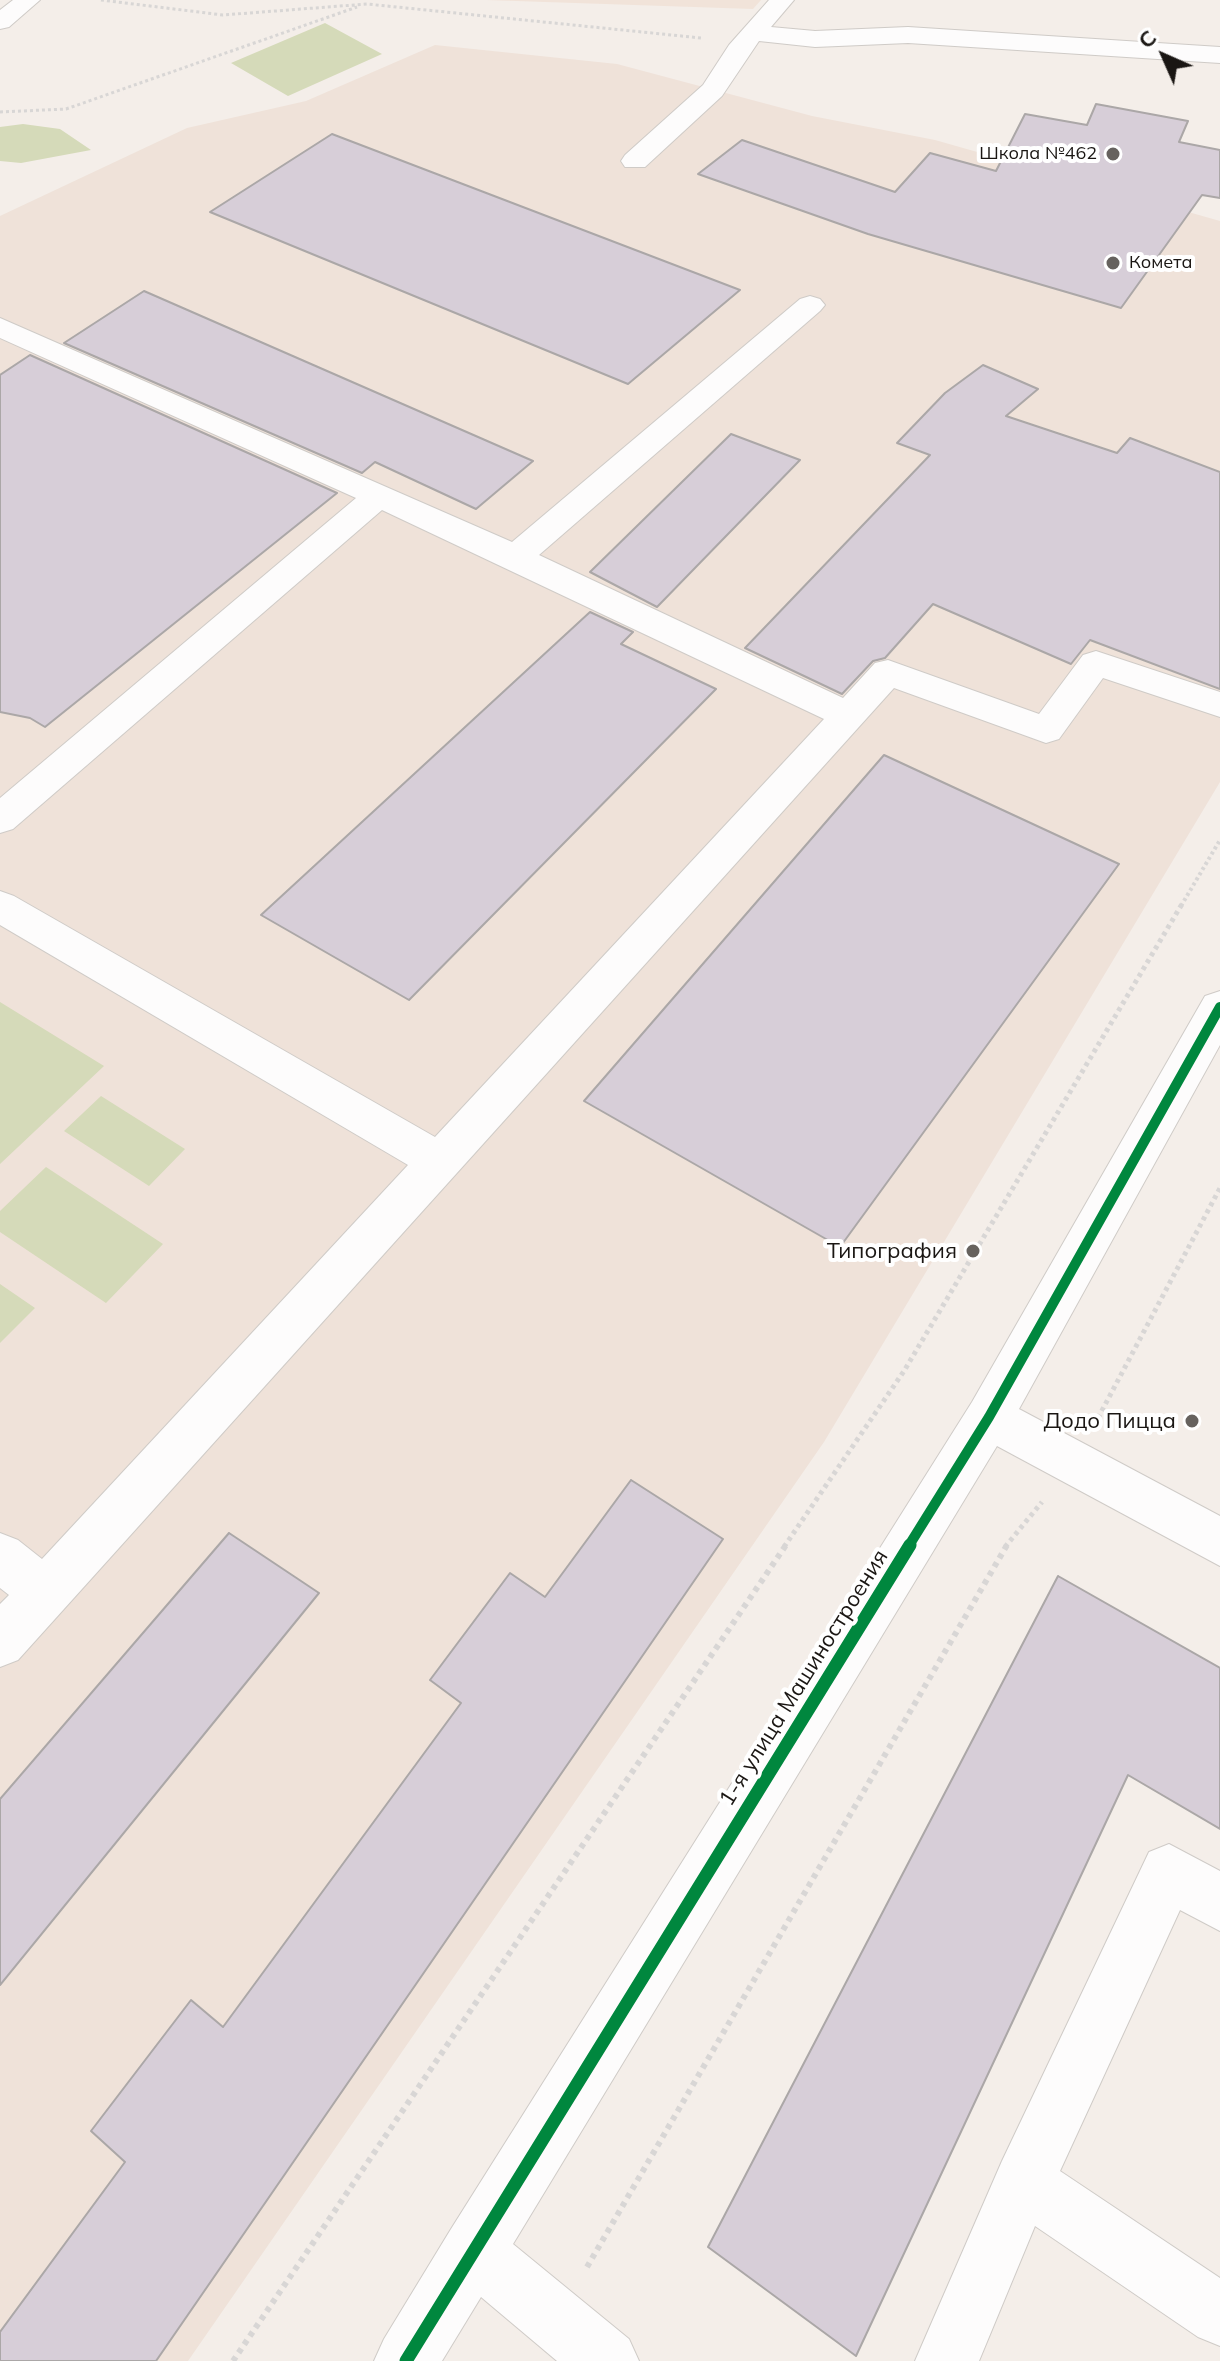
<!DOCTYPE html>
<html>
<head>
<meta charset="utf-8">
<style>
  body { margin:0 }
  #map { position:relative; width:1220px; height:2361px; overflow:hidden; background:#f4eee9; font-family:Mulish,sans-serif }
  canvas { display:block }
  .north { position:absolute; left:1124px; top:16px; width:80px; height:80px; -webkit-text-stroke:6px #fff; paint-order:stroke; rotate:315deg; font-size:22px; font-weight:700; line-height:32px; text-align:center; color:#1a1613 }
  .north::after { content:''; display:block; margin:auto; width:28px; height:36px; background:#1a1613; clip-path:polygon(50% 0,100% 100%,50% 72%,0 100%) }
</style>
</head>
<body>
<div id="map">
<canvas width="1220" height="2361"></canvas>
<div class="north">С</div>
</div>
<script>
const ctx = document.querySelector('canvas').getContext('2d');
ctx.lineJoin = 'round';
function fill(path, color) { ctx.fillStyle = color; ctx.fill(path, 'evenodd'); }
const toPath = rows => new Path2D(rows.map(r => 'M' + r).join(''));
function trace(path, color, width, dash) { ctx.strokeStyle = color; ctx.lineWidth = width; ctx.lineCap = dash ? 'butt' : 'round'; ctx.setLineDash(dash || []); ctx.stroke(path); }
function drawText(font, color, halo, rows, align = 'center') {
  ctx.font = font + ' Mulish,sans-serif'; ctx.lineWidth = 8; ctx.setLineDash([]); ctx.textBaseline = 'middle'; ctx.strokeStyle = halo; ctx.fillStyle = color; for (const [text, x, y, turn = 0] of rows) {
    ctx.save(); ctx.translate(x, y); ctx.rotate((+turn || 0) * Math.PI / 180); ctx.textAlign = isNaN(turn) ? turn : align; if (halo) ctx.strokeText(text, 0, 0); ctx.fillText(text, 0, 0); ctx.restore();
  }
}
fill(toPath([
  [435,45,617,64,812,116,935,140,1220,221,1220,782,824,1442,188,2361,0,2361,0,216,187,128,306,101]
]), '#efe2d9');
fill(toPath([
  [486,0,761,0,753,9]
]), '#f1e3d9');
fill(toPath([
  [325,23,382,54,288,96,231,63],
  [23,124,60,129,91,150,21,163,0,161,0,127],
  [0,1002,104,1066,0,1164],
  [101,1096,185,1149,149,1186,64,1131],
  [46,1167,163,1244,106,1303,0,1232,0,1211],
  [0,1284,35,1308,0,1343]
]), '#d5dab9');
const building = toPath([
  [1096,104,1188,121,1179,142,1220,150,1220,198,1202,195,1121,308,868,234,698,174,742,140,895,192,930,153,996,171,1025,114,1087,125,1096,104],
  [332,134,740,290,628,384,210,212,332,134],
  [144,291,533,461,476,509,375,462,362,473,64,343,144,291],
  [30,355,337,493,45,727,30,718,0,712,0,375,30,355],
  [983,365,1038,389,1006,416,1117,453,1130,438,1220,472,1220,689,1090,640,1071,664,933,604,885,658,873,661,842,694,745,648,930,455,897,443,945,393,983,365],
  [731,434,800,460,657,607,590,572,731,434],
  [590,612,633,632,621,644,716,689,409,1000,261,915,590,612],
  [884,755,1119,864,840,1247,584,1101,884,755],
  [631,1480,723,1539,156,2361,0,2361,0,2332,125,2162,91,2131,191,2000,223,2027,461,1703,430,1680,510,1573,545,1597,631,1480],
  [229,1533,319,1593,0,1985,0,1799,229,1533],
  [1058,1576,1220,1668,1220,1829,1128,1775,856,2356,708,2247,1058,1576]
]);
fill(building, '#d7ced8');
trace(building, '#aba7a7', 2);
const minor = toPath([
  [13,0,40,0,9,27,0,29,0,10,13,0],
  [769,0,794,0,771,27,815,31,908,27,1220,47,1220,63,908,43,815,47,759,41,722,96,645,167,625,167,621,161,625,155,703,85,729,45,769,0],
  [810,296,820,299,825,305,820,311,539,555,843,698,875,663,888,660,1039,714,1083,655,1096,651,1220,692,1220,717,1103,678,1059,739,1046,743,894,688,18,1660,0,1667,0,1604,9,1595,0,1588,0,1533,18,1540,42,1559,408,1165,0,925,0,891,14,896,435,1137,824,719,382,510,13,829,0,833,0,798,356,498,0,338,0,318,512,542,800,299,810,296],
  [1220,991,1220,1045,1019,1409,1220,1516,1220,1566,997,1446,513,2244,629,2339,639,2361,557,2361,481,2297,442,2361,374,2361,384,2339,451,2229,972,1402,1205,996,1220,991],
  [1169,1844,1220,1871,1220,1931,1180,1910,1060,2171,1220,2278,1220,2346,1198,2337,1035,2226,979,2361,915,2361,1002,2161,1149,1852,1169,1844]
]);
trace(minor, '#cfcbc7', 2);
trace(toPath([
  [101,0,223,15,367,4,701,38],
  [0,112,66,109,357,7]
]), '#d8d6d5', 3, [3, 3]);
trace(toPath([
  [1181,906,1220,840]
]), '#d8d6d5', 4, [3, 3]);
trace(toPath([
  [1098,1418,1220,1188],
  [784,1547,904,1371,1182,904],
  [1005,1547,1042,1502]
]), '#d8d6d5', 5, [4, 4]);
trace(toPath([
  [587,2267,1007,1545],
  [233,2361,786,1545]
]), '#d8d6d5', 6, [5, 5]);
fill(minor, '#fdfcfc');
trace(toPath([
  [908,1547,989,1417,1220,1007]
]), '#00873e', 10);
trace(toPath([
  [406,2361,910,1545]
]), '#00873e', 13);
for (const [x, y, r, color] of [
  [1113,154,8,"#66625e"],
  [1113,263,8,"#66625e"],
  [973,1251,8,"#66625e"],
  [1192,1421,8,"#66625e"]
]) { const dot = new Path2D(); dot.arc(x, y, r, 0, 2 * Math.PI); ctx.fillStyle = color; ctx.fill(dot); trace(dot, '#fff', 3); }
drawText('18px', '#1a1613', '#fff', [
  ["Школа №462",1097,154],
  ["Комета",1129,263,"left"]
], 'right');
drawText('22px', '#1a1613', '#fff', [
  ["Типография",957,1251],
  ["Додо Пицца",1176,1421]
], 'right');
drawText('22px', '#1a1613', '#fff', [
  ["1-я улица Машиностроения",804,1678,-58]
]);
</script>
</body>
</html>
